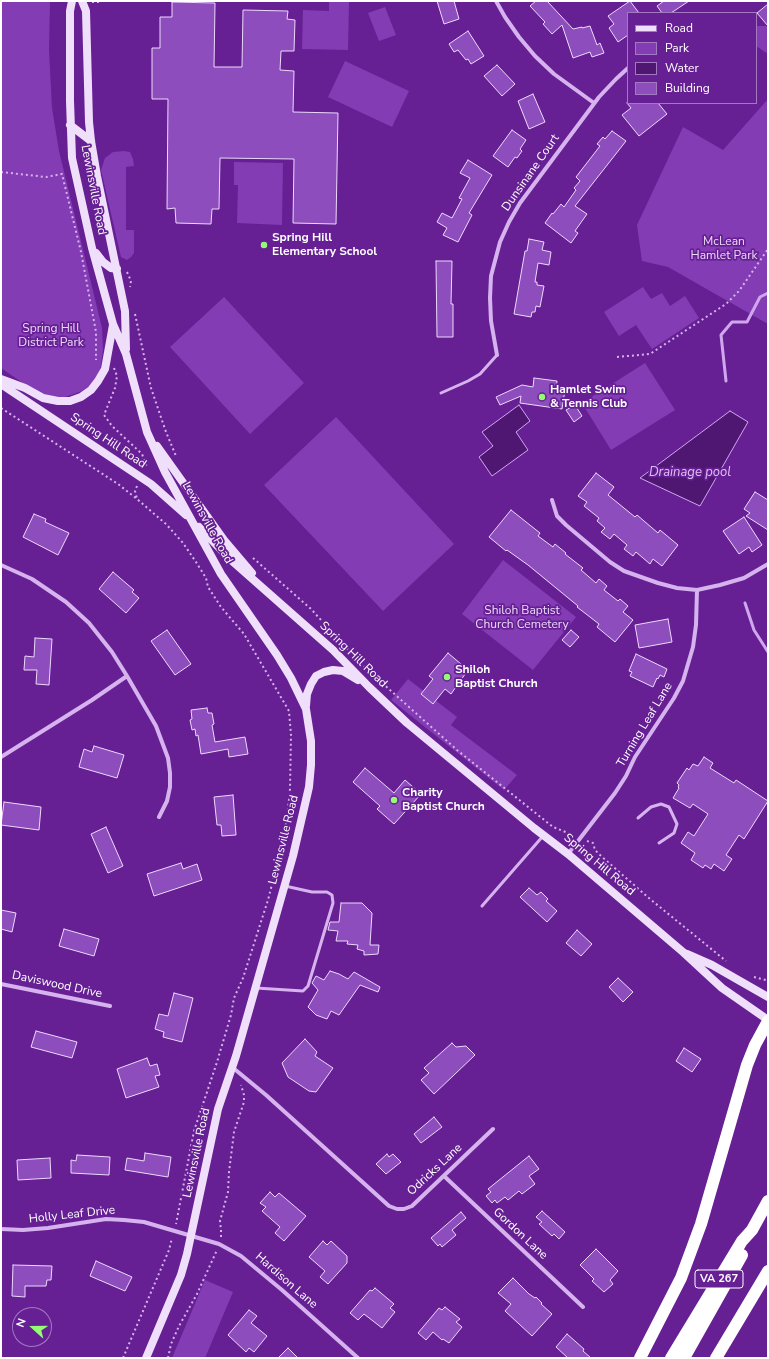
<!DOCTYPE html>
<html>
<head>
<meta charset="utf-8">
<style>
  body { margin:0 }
  #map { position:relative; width:769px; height:1359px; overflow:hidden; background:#662094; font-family:"Nunito Sans",sans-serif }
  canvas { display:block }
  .frame { position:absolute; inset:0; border:2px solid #fff; pointer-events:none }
  .legend { position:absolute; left:627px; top:12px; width:130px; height:92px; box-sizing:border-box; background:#662094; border:1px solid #a379bf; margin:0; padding:5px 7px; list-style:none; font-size:12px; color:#fff }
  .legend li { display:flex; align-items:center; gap:8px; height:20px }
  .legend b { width:20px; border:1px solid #a379bf }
  .north { position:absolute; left:12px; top:1307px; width:40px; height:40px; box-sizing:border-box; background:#662094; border:1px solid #a379bf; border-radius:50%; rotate:291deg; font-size:11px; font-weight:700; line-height:16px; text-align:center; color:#fff }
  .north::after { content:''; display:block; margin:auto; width:14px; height:18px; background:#95fb74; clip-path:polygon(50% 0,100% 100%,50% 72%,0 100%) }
</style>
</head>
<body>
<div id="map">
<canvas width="769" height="1359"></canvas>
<div class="frame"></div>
<ul class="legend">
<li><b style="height:5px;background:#f0dffa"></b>Road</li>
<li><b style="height:11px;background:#833cb4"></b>Park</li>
<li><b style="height:11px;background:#4f1672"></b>Water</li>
<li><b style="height:11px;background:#8e4dbc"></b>Building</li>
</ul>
<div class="north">N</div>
</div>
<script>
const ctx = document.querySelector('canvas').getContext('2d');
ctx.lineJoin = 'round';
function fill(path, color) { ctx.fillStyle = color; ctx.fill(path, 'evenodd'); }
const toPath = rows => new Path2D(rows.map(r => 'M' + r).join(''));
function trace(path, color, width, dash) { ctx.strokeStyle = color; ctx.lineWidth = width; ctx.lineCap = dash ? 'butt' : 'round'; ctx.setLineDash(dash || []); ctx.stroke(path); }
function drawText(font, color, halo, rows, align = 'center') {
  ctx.font = font + ' "Nunito Sans",sans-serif'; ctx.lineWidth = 3.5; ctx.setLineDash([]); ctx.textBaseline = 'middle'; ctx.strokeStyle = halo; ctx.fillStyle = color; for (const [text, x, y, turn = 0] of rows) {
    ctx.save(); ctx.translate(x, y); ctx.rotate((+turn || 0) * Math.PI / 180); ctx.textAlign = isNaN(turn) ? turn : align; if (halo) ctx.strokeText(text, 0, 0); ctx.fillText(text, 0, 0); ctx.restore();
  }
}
fill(toPath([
  [1,1,50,1,49,50,52,108,59,151,102,328,103,349,100,372,95,379,88,387,82,391,65,397,58,397,43,394,36,392,1,368],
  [329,1,349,1,348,50,302,49,303,10,329,11],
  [385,7,396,35,379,41,368,13],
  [756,26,768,26,768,54,756,46],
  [345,61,409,91,392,127,328,97],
  [768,99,768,324,668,267,642,261,637,225,683,127,723,150],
  [124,151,130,152,133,159,134,166,126,167,126,230,134,230,134,253,131,257,127,260,121,257,101,170,105,158,113,152],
  [234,162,283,163,282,225,237,223,238,185,234,185],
  [643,287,651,299,662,293,670,306,685,296,699,318,652,349,636,325,619,336,604,312],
  [224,297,304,383,250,434,170,347],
  [645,363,675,410,611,450,582,403],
  [336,417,454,544,383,611,264,485],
  [503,560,576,617,533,670,462,614],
  [408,679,457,717,451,725,517,775,504,790,391,700],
  [205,1280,233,1292,205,1358,172,1358]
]), '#833cb4');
const water = toPath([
  [519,405,530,421,516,432,528,450,492,476,479,457,493,446,482,432,519,405],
  [730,411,748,422,700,506,640,478,730,411]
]);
fill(water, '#4f1672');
trace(water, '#d0a7ef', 1);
trace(toPath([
  [726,381,721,335,732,322,747,322,760,297,768,293],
  [745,603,754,630,768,652]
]), '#d0a7ef', 3);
const building = toPath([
  [437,1,454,1,459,19,444,24,437,1],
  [536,1,547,1,573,29,582,27,582,28,590,26,597,45,600,43,604,53,592,57,590,52,573,58,562,25,552,34,543,24,545,22,530,6,536,1],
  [630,1,639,13,628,13,628,35,618,42,609,28,614,24,608,16,630,1],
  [664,1,689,1,671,13,662,13,657,6,664,1],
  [172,2,215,3,214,67,242,67,243,10,288,11,287,19,295,20,294,51,281,51,280,70,294,71,293,112,338,113,336,224,293,223,294,159,220,158,219,209,212,209,211,224,176,223,175,208,167,209,168,99,152,99,152,48,160,48,160,17,172,17,172,2],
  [768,4,768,26,757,13,768,4],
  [468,31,484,56,471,64,468,59,466,60,458,50,454,52,449,44,468,31],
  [497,65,515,84,502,96,484,76,497,65],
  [533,94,545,122,529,129,518,101,533,94],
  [627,103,658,103,667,114,639,136,622,115,631,108,627,103],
  [512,130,526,140,520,149,522,151,517,158,515,157,508,167,493,156,512,130],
  [612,131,626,141,575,206,587,214,575,231,578,233,571,243,545,223,552,213,553,214,561,204,564,207,576,190,574,188,580,181,576,177,600,146,597,144,603,137,605,139,612,131],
  [468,160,492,175,469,213,472,215,458,242,443,235,447,228,437,222,442,213,452,218,462,199,459,198,470,178,460,173,468,160],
  [529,239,544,242,542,250,551,252,549,265,538,263,535,282,537,282,537,285,544,286,540,307,536,306,535,312,532,312,531,317,514,314,525,251,527,251,529,239],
  [436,261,452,261,451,304,453,304,453,337,437,337,436,261],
  [534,378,557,381,556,389,565,390,562,409,520,403,521,396,500,405,496,397,522,385,533,387,534,378],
  [575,405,582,416,574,422,566,410,575,405],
  [596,473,614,487,608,495,635,517,637,515,658,533,660,530,678,545,662,566,653,559,650,564,636,552,633,556,624,549,627,545,614,534,610,539,601,532,605,528,597,521,599,518,584,506,587,502,578,496,596,473],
  [755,492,768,500,768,530,746,516,750,513,744,509,755,492],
  [511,510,540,533,538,536,553,547,555,544,566,553,565,554,583,568,581,570,596,583,599,579,607,586,604,590,618,601,620,599,628,606,623,612,633,620,615,642,597,627,599,624,577,607,578,606,528,565,507,550,506,551,489,537,511,510],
  [34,514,46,519,45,522,69,533,58,555,23,537,34,514],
  [744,517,762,545,752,552,749,547,739,554,723,531,744,517],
  [113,572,134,590,132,592,139,598,126,613,99,589,113,572],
  [668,619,672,642,639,648,635,625,668,619],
  [167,630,191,664,175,675,151,641,167,630],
  [571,630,579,637,570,647,562,640,571,630],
  [35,638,52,639,49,685,36,684,37,670,24,670,25,656,34,657,35,638],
  [448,653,468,670,451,694,445,689,433,704,421,694,433,679,429,676,448,653],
  [636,654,667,669,664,677,660,675,658,679,657,678,653,687,630,676,632,672,629,671,636,654],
  [207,708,208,713,212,713,214,724,212,725,215,742,245,737,248,754,229,757,228,749,201,754,198,735,196,736,195,729,192,730,190,720,192,719,191,710,207,708],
  [94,746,124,755,117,778,79,767,84,749,92,752,94,746],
  [704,757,713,763,710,768,734,783,736,780,768,801,744,839,739,835,726,855,732,859,724,871,714,864,711,869,705,865,703,868,691,860,695,853,681,843,688,832,694,836,708,814,693,804,690,808,673,798,679,788,678,787,679,785,677,783,687,768,689,770,693,764,698,766,704,757],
  [365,768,394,793,405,780,421,794,394,824,377,809,380,806,353,782,365,768],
  [233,795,236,835,222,836,221,825,217,825,214,797,233,795],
  [4,802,41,807,39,830,1,825,4,802],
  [106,827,123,866,108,873,91,834,106,827],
  [181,863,183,869,197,864,202,880,154,896,147,874,181,863],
  [529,888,537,895,541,892,548,899,546,901,557,911,547,922,520,897,529,888],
  [341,903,362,903,372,913,370,945,379,945,378,954,364,955,364,951,357,949,358,945,347,944,348,941,336,941,338,931,328,930,330,922,339,922,341,903],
  [1,910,16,913,12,932,1,929,1,910],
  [64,929,99,939,94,956,59,946,64,929],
  [577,930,592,944,581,956,566,943,577,930],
  [330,971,339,974,348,979,354,972,380,987,378,992,360,985,339,1015,331,1011,327,1019,316,1015,308,1007,318,990,312,983,316,976,324,980,330,971],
  [618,978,633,992,623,1002,609,987,618,978],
  [174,993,193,998,182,1042,163,1037,164,1032,155,1029,159,1014,168,1016,174,993],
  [36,1031,77,1042,72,1058,31,1047,36,1031],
  [305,1039,317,1052,315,1056,333,1068,316,1092,309,1091,288,1077,282,1063,305,1039],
  [452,1043,456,1047,466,1046,475,1055,434,1094,421,1080,429,1073,424,1068,452,1043],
  [684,1048,701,1059,692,1072,676,1061,684,1048],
  [147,1058,150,1066,157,1064,160,1075,155,1076,159,1087,126,1098,117,1069,147,1058],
  [434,1117,442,1127,421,1143,414,1134,434,1117],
  [145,1153,171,1157,168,1177,125,1170,127,1158,144,1161,145,1153],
  [387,1154,389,1157,393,1154,401,1162,386,1174,376,1164,387,1154],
  [77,1155,110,1157,109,1175,71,1173,71,1160,76,1161,77,1155],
  [529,1156,539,1169,529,1176,535,1184,522,1194,519,1191,508,1200,505,1197,497,1203,495,1200,492,1203,486,1196,491,1192,488,1189,529,1156],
  [50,1158,51,1178,18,1180,17,1160,50,1158],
  [270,1192,275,1197,279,1193,306,1216,284,1241,275,1233,280,1227,262,1211,266,1207,260,1203,270,1192],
  [542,1211,565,1232,559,1239,554,1234,552,1236,539,1224,542,1222,536,1217,542,1211],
  [461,1212,466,1218,452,1230,456,1235,442,1247,440,1244,438,1246,431,1238,461,1212],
  [323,1241,327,1245,331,1241,347,1256,347,1263,328,1284,320,1277,325,1271,309,1257,323,1241],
  [596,1249,618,1271,610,1280,613,1284,604,1292,592,1281,594,1279,580,1265,596,1249],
  [96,1261,132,1277,125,1291,90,1276,96,1261],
  [13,1265,52,1266,51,1280,47,1280,46,1286,25,1286,25,1297,12,1296,13,1265],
  [513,1278,529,1294,535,1298,536,1297,542,1303,541,1304,552,1314,532,1336,505,1311,511,1304,498,1293,513,1278],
  [375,1288,394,1304,390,1308,395,1312,382,1328,364,1314,358,1320,350,1313,370,1290,372,1291,375,1288],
  [445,1307,460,1319,456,1322,462,1327,449,1343,443,1339,442,1340,433,1332,426,1340,418,1333,439,1308,442,1310,445,1307],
  [249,1310,257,1316,251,1323,267,1336,254,1352,249,1348,246,1352,228,1335,249,1310],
  [567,1334,584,1349,583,1351,591,1358,568,1358,556,1347,567,1334],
  [288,1348,298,1358,278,1358,288,1348]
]);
fill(building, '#8e4dbc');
trace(building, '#ecd9fa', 1);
trace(toPath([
  [92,2,100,2],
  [1,172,46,177,62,174,81,252,96,332,96,360],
  [127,272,131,281,130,287],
  [135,314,151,388,166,432,176,456],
  [617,357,650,354,726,304,739,291,768,249],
  [114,368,117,376,115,388,104,415,112,426,142,454,147,467],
  [1,408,118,484,137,499,166,524,183,543,196,562,206,578,208,587,221,607,244,634,289,711,291,735,290,789,287,819,279,857,268,900,243,978,234,998,231,1015,217,1062,194,1131,176,1224],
  [137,486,135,491,137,499],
  [253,558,311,609,361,664,457,750,553,827,573,835],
  [587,841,593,843,595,850,601,856,650,899,726,961],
  [754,977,766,980],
  [221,1237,221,1230,220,1221,228,1192,229,1172,234,1132,244,1102,244,1095,241,1085],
  [123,1358,169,1250,172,1238],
  [168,1358,171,1344,179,1326,197,1294,217,1250]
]), '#d6b3ee', 2, [2, 3]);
trace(toPath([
  [441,393,468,381,480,374,497,355],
  [638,818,651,807,661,804,669,807,677,824,674,833,659,843],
  [482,906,543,836],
  [256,988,303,991,308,986,333,903,332,895,327,892,312,892,285,886]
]), '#d6b3ee', 3);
trace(toPath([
  [496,1,505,17,519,37,535,56,554,74,594,103],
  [497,355,491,321,490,298,491,276,500,242,509,222,520,203,599,97,616,79,628,68],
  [552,500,557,516,566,525,610,562,624,571,658,583,677,588,697,590,720,585,744,578,768,564],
  [1,565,32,579,66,602,89,623,112,652,127,676,156,726,168,758,170,773,170,787,167,801,159,817],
  [1,757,92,700,127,676],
  [568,854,615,793,626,776,635,757,674,698,683,681,693,647,696,625,697,590],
  [1,984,110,1006],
  [232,1067,266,1095,389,1206,397,1209,404,1209,412,1206,493,1129],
  [444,1176,583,1307],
  [1,1229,23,1230,48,1228,106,1219,124,1220,144,1222,219,1244,241,1256,282,1290,358,1358]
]), '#d6b3ee', 4);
trace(toPath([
  [72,1,70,11,70,101,72,158,92,248,113,324,126,354,147,432,165,472,221,574,277,655,291,678,306,709,311,741,311,765,309,787,293,856,236,1056,218,1109,187,1254,181,1275,146,1358],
  [82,1,86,11,89,122,91,141,97,176,125,311,126,349],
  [70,125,91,141],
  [96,253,103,262,111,268,117,269],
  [1,379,25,388,43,398,58,401,70,401,81,397,91,390,98,381,105,369,113,325],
  [1,384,151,484,186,515],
  [157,446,224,540,252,573],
  [199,527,231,560,333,650,369,687,407,723,534,828,568,854,683,952,722,988,768,1020],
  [306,706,307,694,311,684,316,676,324,672,333,670,343,671,358,680],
  [687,954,712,965,768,997]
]), '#f0dffa', 8);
trace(toPath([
  [640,1358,681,1278,701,1224,747,1065,755,1045,768,1021],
  [671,1358,742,1241,752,1230,768,1201],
  [684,1358,742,1255],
  [716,1358,768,1271]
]), '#fff', 12);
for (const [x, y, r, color] of [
  [264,245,4,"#95fb74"],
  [542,397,4,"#95fb74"],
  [447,677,4,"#95fb74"],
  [394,800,4,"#95fb74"]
]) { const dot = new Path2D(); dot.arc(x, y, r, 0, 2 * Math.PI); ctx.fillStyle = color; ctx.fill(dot); trace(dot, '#662094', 1.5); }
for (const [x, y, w] of [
  [719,1279,48]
]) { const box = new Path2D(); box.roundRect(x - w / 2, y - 9, w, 18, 3); ctx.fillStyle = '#662094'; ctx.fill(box); trace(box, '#fff', 1); }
drawText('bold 11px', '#fff', null, [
  ["VA 267",719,1279]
]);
drawText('12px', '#fff', '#662094', [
  ["Dunsinane Court",531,173,-55],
  ["Lewinsville Road",93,190,79],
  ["Spring Hill Road",108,441,34],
  ["Lewinsville Road",207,523,61],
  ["Spring Hill Road",353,655,44],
  ["Turning Leaf Lane",645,725,-59],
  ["Lewinsville Road",284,840,-76],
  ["Spring Hill Road",599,865,40],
  ["Daviswood Drive",57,985,12],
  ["Lewinsville Road",197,1153,-78],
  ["Odricks Lane",435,1170,-43],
  ["Holly Leaf Drive",72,1215,-6],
  ["Gordon Lane",520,1234,43],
  ["Hardison Lane",286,1281,41]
]);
drawText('bold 12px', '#fff', '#662094', [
  ["Spring Hill",272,238],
  ["Elementary School",272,252],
  ["Hamlet Swim",550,390],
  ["& Tennis Club",550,404],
  ["Shiloh",455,670],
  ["Baptist Church",455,684],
  ["Charity",402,793],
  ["Baptist Church",402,807]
], 'left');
drawText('12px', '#ecd9fa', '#662094', [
  ["McLean",724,242],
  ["Hamlet Park",724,256],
  ["Spring Hill",51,329],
  ["District Park",51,343],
  ["Shiloh Baptist",522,611],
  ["Church Cemetery",522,625]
]);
drawText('italic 13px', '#debff5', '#662094', [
  ["Drainage pool",690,473]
]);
</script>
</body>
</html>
